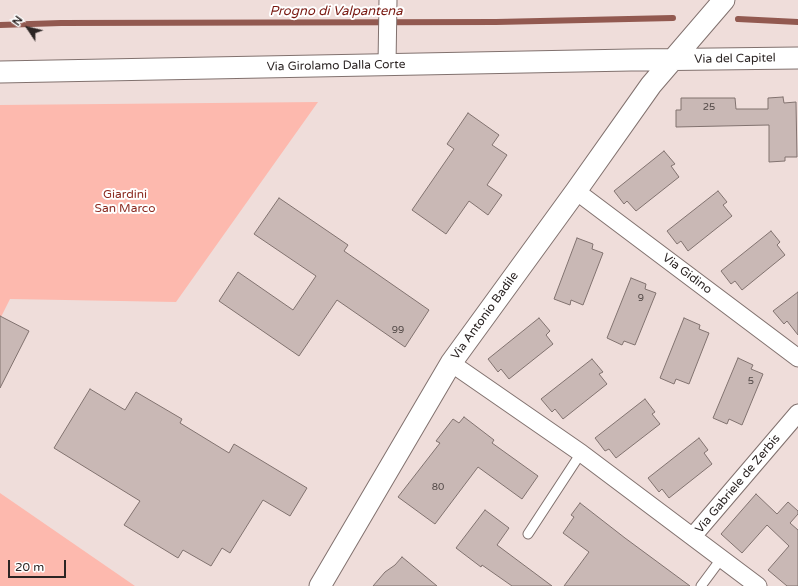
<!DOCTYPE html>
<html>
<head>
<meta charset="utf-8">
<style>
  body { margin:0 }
  #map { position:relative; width:798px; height:586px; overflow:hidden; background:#efddda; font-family:"Varela Round",sans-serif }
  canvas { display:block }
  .north { position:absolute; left:8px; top:8px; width:40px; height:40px; -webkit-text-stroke:3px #fff; paint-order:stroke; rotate:305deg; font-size:11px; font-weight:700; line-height:16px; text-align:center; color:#2c2524 }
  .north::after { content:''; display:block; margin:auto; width:14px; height:18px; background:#2c2524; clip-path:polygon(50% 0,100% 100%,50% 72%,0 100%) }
  .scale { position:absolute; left:8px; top:560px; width:58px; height:18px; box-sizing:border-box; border:2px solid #2c2524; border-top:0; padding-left:5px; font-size:12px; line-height:14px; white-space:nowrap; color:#2c2524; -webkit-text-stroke:3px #fff; paint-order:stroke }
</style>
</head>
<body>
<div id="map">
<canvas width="798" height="586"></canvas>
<div class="north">N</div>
<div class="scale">20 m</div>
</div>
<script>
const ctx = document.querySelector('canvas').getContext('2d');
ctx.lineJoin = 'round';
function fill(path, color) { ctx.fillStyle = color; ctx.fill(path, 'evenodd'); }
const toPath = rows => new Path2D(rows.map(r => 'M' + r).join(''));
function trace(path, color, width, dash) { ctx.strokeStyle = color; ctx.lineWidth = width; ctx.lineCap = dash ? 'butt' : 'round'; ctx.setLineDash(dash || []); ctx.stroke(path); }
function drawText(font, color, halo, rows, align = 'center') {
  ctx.font = font + ' "Varela Round",sans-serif'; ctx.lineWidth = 4; ctx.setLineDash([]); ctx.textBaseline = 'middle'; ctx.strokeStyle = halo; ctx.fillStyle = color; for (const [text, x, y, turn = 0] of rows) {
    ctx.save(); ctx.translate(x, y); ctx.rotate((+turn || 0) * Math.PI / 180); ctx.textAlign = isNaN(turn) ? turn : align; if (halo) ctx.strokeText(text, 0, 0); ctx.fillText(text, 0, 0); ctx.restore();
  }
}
fill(toPath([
  [318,102,176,302,10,299,0,319,0,105],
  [0,493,135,586,0,586]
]), '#fdb9ae');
trace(toPath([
  [738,19,798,22],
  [0,25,61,23,496,22,673,18]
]), '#925950', 6);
const building = toPath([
  [783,97,784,103,796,102,797,157,785,157,785,161,769,162,769,125,676,127,676,110,681,110,681,98,735,98,736,109,768,109,768,98,783,97],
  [468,113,499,135,492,145,507,155,487,185,502,195,488,215,469,201,446,234,412,210,454,149,447,144,468,113],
  [664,151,675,164,671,166,679,177,636,211,627,201,624,204,614,191,664,151],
  [718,191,727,202,723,205,732,216,688,251,681,241,677,244,667,231,718,191],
  [279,198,348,245,344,251,429,310,405,347,337,300,299,356,219,301,238,272,293,310,316,276,254,234,279,198],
  [771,231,780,242,777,245,785,255,742,290,735,281,731,284,721,271,771,231],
  [577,238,593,244,592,249,603,253,583,305,571,300,570,305,554,299,577,238],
  [631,278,646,284,645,289,656,293,635,345,624,341,622,345,607,338,631,278],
  [798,292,798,335,787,321,784,324,773,311,798,292],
  [0,316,29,331,0,388,0,316],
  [539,318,550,331,546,335,553,344,509,379,501,369,498,372,488,359,539,318],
  [684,318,700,325,699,329,709,333,689,384,676,379,674,384,660,378,684,318],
  [738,358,753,365,751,369,763,374,742,425,729,419,727,424,713,418,738,358],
  [592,359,603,372,599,374,607,384,563,419,555,409,552,412,541,399,592,359],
  [90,389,125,410,136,392,182,419,180,423,229,453,234,444,307,488,290,516,263,500,230,553,222,548,211,566,183,550,178,558,124,525,140,501,54,448,90,389],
  [645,399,655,412,652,414,660,424,616,458,609,449,605,451,595,438,645,399],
  [464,417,494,440,492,443,538,476,522,499,478,467,435,524,398,497,440,443,436,441,453,419,459,423,464,417],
  [699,438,708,450,704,453,712,464,669,498,662,489,659,492,648,478,699,438],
  [756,494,777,514,788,502,798,511,798,514,790,523,798,530,798,586,787,586,768,570,789,546,767,525,742,553,721,534,756,494],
  [580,503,625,538,690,586,564,586,589,552,563,533,574,517,571,515,580,503],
  [485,510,509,528,497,545,552,586,512,586,482,565,481,567,456,548,485,510],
  [402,557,437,586,373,586,385,572,395,565,402,557]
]);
fill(building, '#c9b8b5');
trace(building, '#81726f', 1);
const service = toPath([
  [528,534,581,453],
  [701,586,721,559]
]);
const minor = toPath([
  [387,65,388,0],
  [576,191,798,358],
  [451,363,581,453,758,586],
  [693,536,798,413]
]);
const tertiary = toPath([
  [0,72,631,60,798,58],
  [320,586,451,363,576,191,651,85,724,0]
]);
trace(service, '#81716e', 11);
trace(minor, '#81716e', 19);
trace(tertiary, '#81716e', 23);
trace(service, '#fff', 9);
trace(minor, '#fff', 17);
trace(tertiary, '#fff', 21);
drawText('10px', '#534a48', null, [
  ["25",709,107],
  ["9",641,298],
  ["99",398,330],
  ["5",751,381],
  ["80",438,487]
]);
drawText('12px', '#2c2524', '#fff', [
  ["Via del Capitel",735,59,-1],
  ["Via Girolamo Dalla Corte",336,66,-1],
  ["Via Gidino",687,274,37],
  ["Via Antonio Badile",485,316,-54],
  ["Via Gabriele de Zerbis",738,484,-50]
]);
drawText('12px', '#8b2b21', '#fff', [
  ["Giardini",125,195],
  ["San Marco",125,209]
]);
drawText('italic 13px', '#781810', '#fff', [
  ["Progno di Valpantena",336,12]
]);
</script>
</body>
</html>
